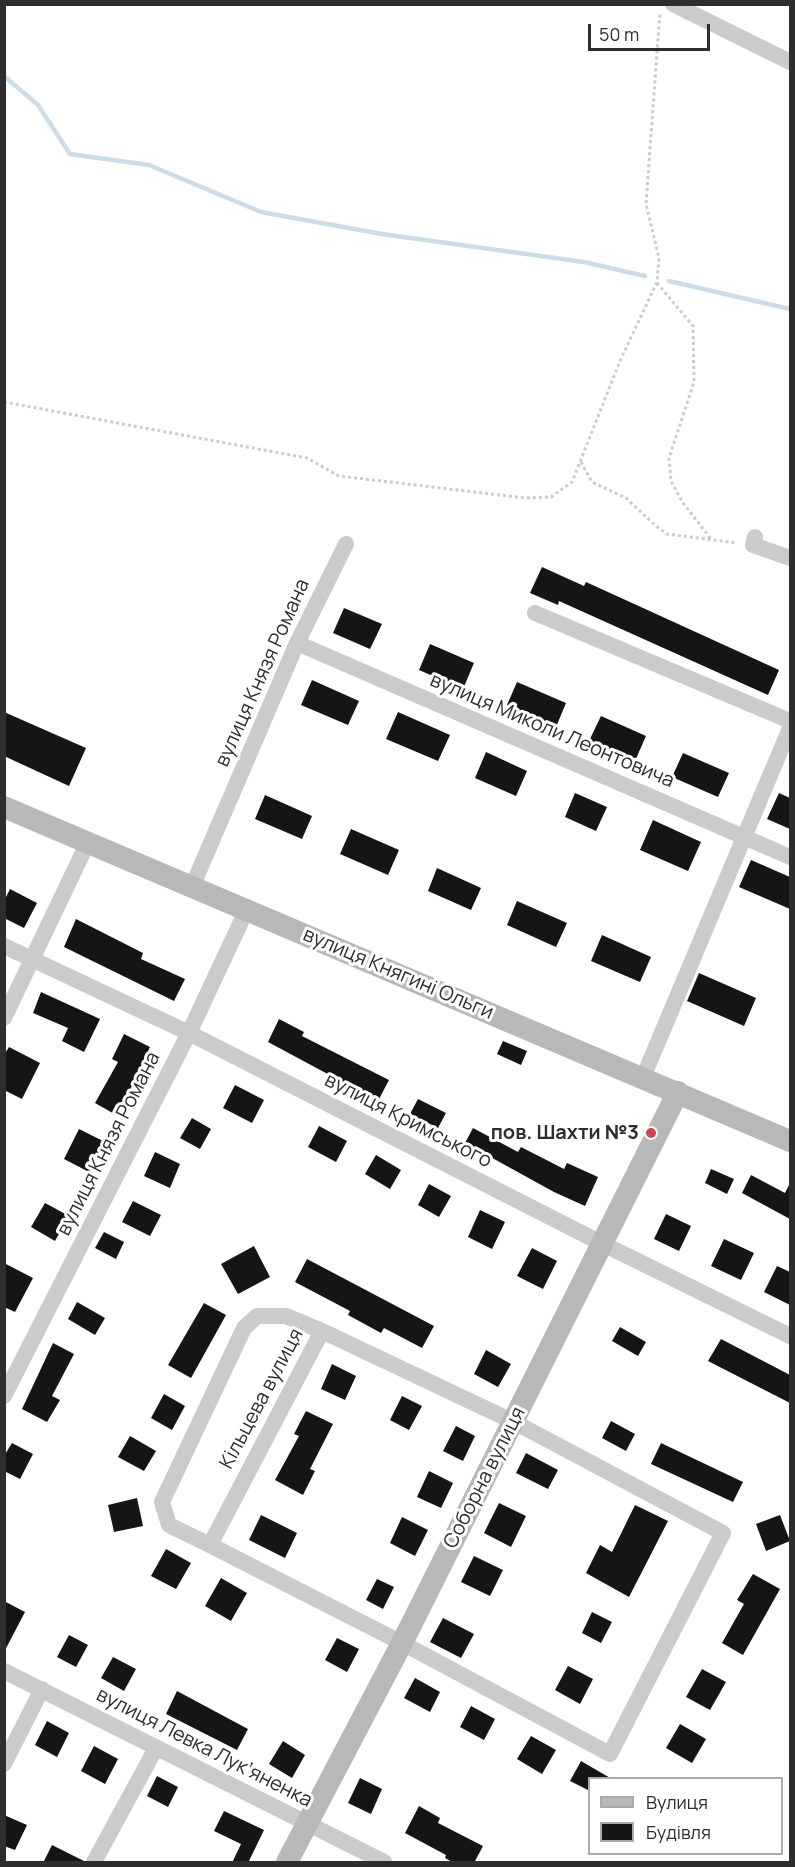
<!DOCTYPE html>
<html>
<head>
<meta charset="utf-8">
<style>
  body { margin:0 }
  #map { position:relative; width:795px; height:1867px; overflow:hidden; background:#fff; font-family:Manrope,sans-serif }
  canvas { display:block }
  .frame { position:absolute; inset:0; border:6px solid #2e2e2e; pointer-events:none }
  .legend { position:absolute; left:588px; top:1777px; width:195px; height:78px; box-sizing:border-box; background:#fff; border:2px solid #ababab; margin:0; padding:8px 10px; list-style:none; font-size:18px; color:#2e2e2e }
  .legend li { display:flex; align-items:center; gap:12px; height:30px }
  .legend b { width:30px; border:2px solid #ababab }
  .scale { position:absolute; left:588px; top:24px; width:122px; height:27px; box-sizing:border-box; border:3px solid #2e2e2e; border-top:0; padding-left:8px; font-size:18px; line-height:21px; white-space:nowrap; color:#2e2e2e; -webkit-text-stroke:4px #fff; paint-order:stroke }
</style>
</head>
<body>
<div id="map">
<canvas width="795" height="1867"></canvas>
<div class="frame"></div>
<ul class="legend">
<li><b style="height:8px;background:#b8b8b8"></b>Вулиця</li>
<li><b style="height:16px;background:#151515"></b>Будівля</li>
</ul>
<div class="scale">50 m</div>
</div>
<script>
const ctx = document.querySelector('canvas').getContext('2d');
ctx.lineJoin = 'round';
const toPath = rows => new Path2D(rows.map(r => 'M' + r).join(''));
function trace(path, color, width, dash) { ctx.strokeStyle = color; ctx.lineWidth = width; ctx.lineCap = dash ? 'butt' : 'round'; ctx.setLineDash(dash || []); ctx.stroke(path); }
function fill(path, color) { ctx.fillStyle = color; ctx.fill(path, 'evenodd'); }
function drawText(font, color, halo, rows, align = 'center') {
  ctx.font = font + ' Manrope,sans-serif'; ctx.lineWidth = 6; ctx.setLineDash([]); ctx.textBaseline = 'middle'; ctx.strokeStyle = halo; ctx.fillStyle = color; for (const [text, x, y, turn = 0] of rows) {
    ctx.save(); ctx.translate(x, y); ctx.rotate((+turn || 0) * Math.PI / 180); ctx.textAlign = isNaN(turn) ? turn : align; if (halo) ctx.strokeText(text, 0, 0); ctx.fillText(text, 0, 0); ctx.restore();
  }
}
trace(toPath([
  [4,76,38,105,70,154,149,165,261,212,382,234,584,262,645,276],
  [669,281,790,309]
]), '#ccdde8', 4.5);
fill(toPath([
  [542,567,584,586,586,582,779,670,768,695,559,601,558,605,530,593],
  [344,608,382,624,370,649,333,633],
  [430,644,474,663,463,689,419,670],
  [312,680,359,701,348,725,301,705],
  [517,682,566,703,556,727,507,705],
  [4,712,86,748,69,786,4,756],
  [398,712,450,735,438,761,386,739],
  [601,716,646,736,635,761,589,741],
  [486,752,527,771,516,796,475,778],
  [683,753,729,773,718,797,672,777],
  [575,793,607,807,596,831,565,817],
  [779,793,790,798,790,829,767,819],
  [265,795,312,816,302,839,255,819],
  [653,820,701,842,688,871,640,850],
  [351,829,399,850,388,875,340,854],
  [751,860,790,877,790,909,739,887],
  [437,868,481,888,471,910,428,891],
  [10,889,37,903,24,928,4,918,4,901],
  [517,901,567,923,556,947,507,925],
  [76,919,143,953,141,959,185,979,174,1001,64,947],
  [602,935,651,957,640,982,591,961],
  [699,973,756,998,744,1026,687,1001],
  [41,992,100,1019,84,1052,62,1041,68,1028,33,1013],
  [279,1019,304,1032,302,1036,389,1080,378,1101,268,1042],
  [124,1034,150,1047,118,1116,95,1103,118,1062,112,1059],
  [503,1041,527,1051,521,1065,497,1054],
  [9,1047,40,1063,22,1099,4,1090,4,1055],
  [235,1085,264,1100,252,1123,223,1108],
  [418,1099,446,1113,438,1128,410,1114],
  [192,1118,211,1129,200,1149,180,1138],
  [319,1126,347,1141,336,1162,308,1147],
  [473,1128,518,1152,521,1147,564,1169,567,1163,598,1177,585,1206,554,1192,465,1143],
  [79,1129,105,1142,89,1172,64,1159],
  [155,1152,180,1164,170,1188,144,1176],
  [376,1155,401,1170,390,1189,365,1174],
  [711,1169,734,1179,727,1194,705,1183],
  [751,1175,785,1193,790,1183,790,1219,742,1193],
  [429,1184,451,1196,439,1217,418,1205],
  [133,1201,161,1215,150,1236,122,1222],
  [45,1203,69,1216,55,1241,31,1227],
  [480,1210,505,1222,492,1249,468,1237],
  [666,1214,691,1226,679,1251,654,1239],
  [104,1232,124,1242,116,1259,95,1248],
  [724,1239,754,1253,741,1280,711,1266],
  [254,1246,270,1277,238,1294,221,1264],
  [532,1248,557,1261,543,1289,517,1276],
  [307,1259,434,1326,422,1348,384,1328,381,1333,348,1315,350,1311,295,1282],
  [4,1263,33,1278,15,1312,4,1307],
  [777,1266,790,1272,790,1305,764,1292],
  [77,1302,105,1318,95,1335,68,1319],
  [204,1303,226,1315,191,1378,168,1365],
  [620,1327,646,1342,638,1356,612,1341],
  [721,1339,790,1375,790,1403,708,1361],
  [53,1343,74,1354,52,1396,60,1400,47,1422,22,1409],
  [486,1350,511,1364,498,1387,474,1374],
  [332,1364,356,1376,345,1400,321,1389],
  [164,1394,185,1406,172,1430,151,1418],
  [402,1396,422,1406,409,1430,390,1420],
  [306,1411,333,1424,310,1469,315,1471,303,1495,275,1480,299,1436,294,1434],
  [611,1421,635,1434,626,1451,602,1438],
  [456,1426,475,1436,463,1461,443,1451],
  [130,1436,156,1451,144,1471,118,1457],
  [12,1443,33,1454,20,1479,4,1471,4,1456],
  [661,1443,743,1482,733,1502,651,1464],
  [526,1453,558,1470,548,1489,516,1473],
  [429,1471,453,1483,441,1508,417,1497],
  [137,1498,143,1526,114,1532,108,1505],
  [499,1503,526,1516,511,1547,484,1533],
  [635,1505,668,1521,629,1597,586,1573,600,1545,612,1552],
  [261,1515,297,1533,285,1558,249,1540],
  [780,1515,790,1541,766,1551,756,1524],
  [402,1517,428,1530,415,1556,390,1543],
  [166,1549,191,1563,176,1589,151,1576],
  [474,1556,503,1570,490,1596,461,1582],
  [753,1574,780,1589,743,1655,722,1643,744,1604,737,1600],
  [221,1578,247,1593,231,1621,205,1606],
  [377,1579,394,1587,383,1609,366,1600],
  [4,1601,25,1612,4,1652],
  [592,1612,612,1622,601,1643,582,1633],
  [443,1618,474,1634,461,1658,430,1642],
  [69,1635,88,1645,76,1667,57,1657],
  [337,1638,359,1649,347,1672,325,1660],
  [113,1657,136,1669,124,1691,101,1678],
  [568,1666,593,1679,580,1704,555,1690],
  [702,1669,726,1682,710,1710,686,1697],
  [415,1678,440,1692,430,1712,404,1698],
  [177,1691,248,1729,237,1750,166,1714],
  [471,1706,495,1719,484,1740,460,1727],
  [47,1721,69,1733,57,1757,35,1745],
  [680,1724,706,1739,692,1763,666,1748],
  [531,1736,556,1750,542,1774,517,1759],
  [283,1741,305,1755,292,1778,269,1764],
  [94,1746,118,1759,105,1784,81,1771],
  [581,1761,612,1779,590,1779,590,1791,570,1781],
  [157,1776,178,1787,168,1807,147,1796],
  [360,1778,382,1789,371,1814,348,1803],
  [419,1806,440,1818,438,1823,483,1846,474,1863,454,1863,445,1858,446,1855,405,1833],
  [224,1811,264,1830,248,1863,232,1863,241,1844,214,1831],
  [4,1815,27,1825,15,1850,4,1846],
  [52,1845,84,1861,84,1863,43,1863]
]), '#151515');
trace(toPath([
  [657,283,693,326,694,382,669,458,671,481,683,503,711,539],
  [4,402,307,458,339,476,525,498,551,497,572,482,620,361,657,282,659,258,646,204,660,12],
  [581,462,592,482,626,498,656,526,667,534,737,543]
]), '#cbcbcb', 3, [3, 3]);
trace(toPath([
  [673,4,790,62],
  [755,537,753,545,790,558],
  [535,613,790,721],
  [297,643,790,857],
  [192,887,297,643,346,544],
  [4,946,189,1033,601,1243,790,1336],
  [4,1018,88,842],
  [642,1080,790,728],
  [322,1331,514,1422,723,1533,610,1754,402,1643,210,1545,322,1331],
  [4,1396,189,1033,247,909],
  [210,1545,169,1525,162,1502,244,1328,257,1316,286,1316,322,1331],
  [4,1671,384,1862],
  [4,1764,42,1689],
  [94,1862,156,1748]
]), '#cbcbcb', 16);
trace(toPath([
  [4,807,790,1141],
  [287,1862,402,1643,678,1092]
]), '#b8b8b8', 22);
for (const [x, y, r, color] of [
  [651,1133,6,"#d14550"]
]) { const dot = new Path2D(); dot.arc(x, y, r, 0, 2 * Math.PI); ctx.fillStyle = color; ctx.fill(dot); trace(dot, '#fff', 2); }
drawText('20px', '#2e2e2e', '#fff', [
  ["вулиця Князя Романа",263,673,-66],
  ["вулиця Миколи Леонтовича",552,731,23],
  ["вулиця Княгині Ольги",398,974,23],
  ["вулиця Кримського",408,1121,27],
  ["вулиця Князя Романа",109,1144,-63],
  ["Кільцева вулиця",262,1399,-62],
  ["Соборна вулиця",485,1478,-63],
  ["вулиця Левка Лукʼяненка",204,1748,27]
]);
drawText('bold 20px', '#2e2e2e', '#fff', [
  ["пов. Шахти №3",639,1133]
], 'right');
</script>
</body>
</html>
